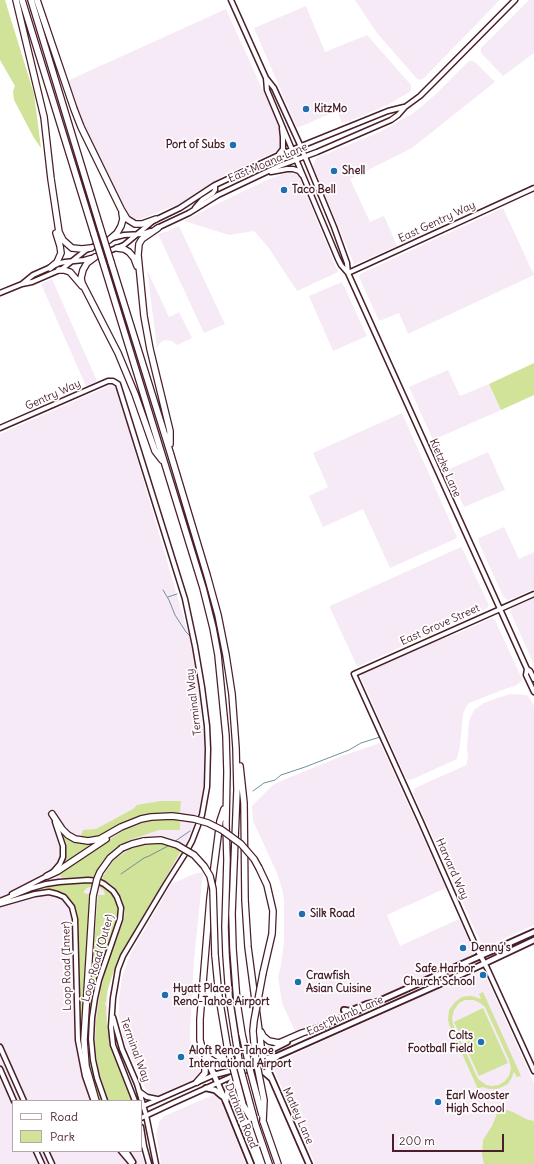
<!DOCTYPE html>
<html>
<head>
<meta charset="utf-8">
<style>
  body { margin:0 }
  #map { position:relative; width:534px; height:1164px; overflow:hidden; background:#fff; font-family:Delius,sans-serif }
  canvas { display:block }
  .legend { position:absolute; left:12px; top:1100px; width:130px; height:52px; box-sizing:border-box; background:#fff; border:1px solid #b7a5aa; margin:0; padding:5px 7px; list-style:none; font-size:12px; color:#4a1f2b }
  .legend li { display:flex; align-items:center; gap:8px; height:20px }
  .legend b { width:20px; border:1px solid #b7a5aa }
  .scale { position:absolute; left:392px; top:1134px; width:112px; height:18px; box-sizing:border-box; border:2px solid #4a1f2b; border-top:0; padding-left:5px; font-size:12px; line-height:14px; white-space:nowrap; color:#4a1f2b; -webkit-text-stroke:3px #fff; paint-order:stroke }
</style>
</head>
<body>
<div id="map">
<canvas width="534" height="1164"></canvas>
<ul class="legend">
<li><b style="height:5px;background:#fff"></b>Road</li>
<li><b style="height:11px;background:#d0e398"></b>Park</li>
</ul>
<div class="scale">200 m</div>
</div>
<script>
const ctx = document.querySelector('canvas').getContext('2d');
ctx.lineJoin = 'round';
function fill(path, color) { ctx.fillStyle = color; ctx.fill(path, 'evenodd'); }
const toPath = rows => new Path2D(rows.map(r => 'M' + r).join(''));
function trace(path, color, width, dash) { ctx.strokeStyle = color; ctx.lineWidth = width; ctx.lineCap = dash ? 'butt' : 'round'; ctx.setLineDash(dash || []); ctx.stroke(path); }
function drawText(font, color, halo, rows, align = 'center') {
  ctx.font = font + ' Delius,sans-serif'; ctx.lineWidth = 3.5; ctx.setLineDash([]); ctx.textBaseline = 'middle'; ctx.strokeStyle = halo; ctx.fillStyle = color; for (const [text, x, y, turn = 0] of rows) {
    ctx.save(); ctx.translate(x, y); ctx.rotate((+turn || 0) * Math.PI / 180); ctx.textAlign = isNaN(turn) ? turn : align; if (halo) ctx.strokeText(text, 0, 0); ctx.fillText(text, 0, 0); ctx.restore();
  }
}
fill(toPath([
  [355,0,500,0,423,79,418,80,377,33],
  [529,0,534,0,534,53,503,76,481,53,481,48],
  [306,6,325,52,367,35,411,85,411,91,388,105,349,121,342,123,337,111,297,128,254,28],
  [226,9,278,124,281,136,279,148,276,151,221,177,179,204,138,220,132,219,126,214,80,120,67,81],
  [469,61,473,61,476,63,495,82,412,148,350,179,370,222,383,216,385,218,397,246,355,264,354,264,313,166,316,158,380,132,412,114,435,95],
  [288,172,296,174,299,177,338,272,297,291,268,247,254,231,229,235,184,221,219,203,267,180],
  [503,208,534,275,408,334,399,313,379,321,359,277,360,274],
  [179,226,225,324,204,333,158,234,168,231],
  [147,270,169,317,179,312,192,338,177,345,172,341,165,340,161,342,157,347],
  [52,279,97,381,86,386,41,284],
  [342,282,367,336,333,351,309,296],
  [448,370,460,396,489,384,501,410,433,440,409,387],
  [111,385,115,387,117,390,193,650,200,699,201,717,204,734,205,764,203,790,199,812,191,832,182,854,137,925,118,961,112,976,108,990,107,1021,110,1042,114,1057,132,1101,13,1101,13,1151,140,1151,145,1164,0,1164,0,434],
  [402,413,457,537,455,539,390,568,363,509,323,527,309,496,328,487,313,453],
  [488,452,505,490,464,507,447,470],
  [504,527,519,559,534,552,534,589,509,600,507,600,503,596,478,541,479,538],
  [461,547,462,548,489,605,487,608,359,666,357,666,330,608,330,606],
  [534,598,534,665,510,611,512,608],
  [492,618,495,620,522,679,522,681,515,686,505,689,469,703,466,707,463,714,460,746,457,759,411,780,409,780,406,778,361,678,361,676,363,674,434,642,459,633],
  [511,694,526,695,529,697,534,706,534,925,488,946,484,945,480,941,413,793,415,788,462,767,466,765,468,758,467,749,469,721,474,710,484,703,500,697],
  [380,743,446,888,387,915,400,946,459,919,474,952,474,954,382,996,367,1001,296,1033,282,1003,278,977,281,965,284,942,284,900,282,889,277,873,253,821,252,806,273,785,281,781,342,756],
  [203,872,194,960,190,1031,190,1039,195,1053,201,1061,202,1072,199,1077,194,1079,159,1095,153,1095,149,1094,147,1092,127,1048,123,1037,119,1016,119,999,122,977,131,953,171,884,194,874],
  [479,971,480,973,484,972,534,1083,534,1164,315,1164,275,1072,274,1068,276,1064,299,1052],
  [213,1095,219,1097,246,1164,161,1164,156,1134,159,1122,164,1116]
]), '#f6eaf6');
fill(toPath([
  [0,0,5,0,34,94,41,148,34,138,14,100,13,91,15,86,0,60],
  [534,363,534,395,501,410,489,384],
  [161,801,181,801,180,813,158,813,146,814,123,823,105,835,90,839,80,838,83,830,96,829,133,809,137,805],
  [165,819,180,819,180,830,159,830,129,840,114,852,96,878,89,877,63,878,60,876,61,873,68,868,124,830,151,820],
  [61,831,65,835,97,842,61,867,65,858,66,850,66,843],
  [154,843,165,844,182,849,118,960,112,976,107,992,106,1002,105,1003,105,1005,106,1005,107,1029,112,1050,132,1101,108,1101,99,1071,96,1053,95,1043,96,1021,101,986,108,962,124,919,125,912,122,899,118,892,113,886,102,878,114,860,128,850,141,845],
  [75,883,94,883,93,886,87,888,84,891,84,893,92,895,83,1060,79,1029,77,919,75,908,66,896,56,892,51,891,26,895,26,894,38,889,53,886],
  [99,885,107,888,113,894,116,900,118,912,118,918,103,959,95,987,90,1025,89,1033,96,1080,103,1101,98,1101,90,1073,87,1047,91,983,98,895,105,895,104,891,99,887],
  [483,992,521,1076,517,1077,514,1072,511,1079,508,1084,502,1087,497,1089,489,1089,482,1087,478,1089,450,1027,448,1020,449,1010,455,1002,462,997,468,996,472,996,481,999,479,994],
  [465,1000,474,1000,480,1003,485,1007,509,1060,511,1068,509,1076,505,1081,499,1085,492,1086,486,1085,478,1079,453,1024,452,1018,454,1010,459,1003],
  [483,1008,508,1063,479,1076,454,1022],
  [503,1109,513,1112,526,1119,534,1121,534,1164,484,1164,482,1155,483,1140,492,1126,498,1111]
]), '#d0e398');
trace(toPath([
  [163,590,169,600,175,615,186,632,192,638],
  [168,597,177,594],
  [253,791,264,783,275,780,281,775,305,767,349,750,361,743,380,737],
  [174,842,190,831],
  [121,874,144,858,149,856,170,845]
]), '#72919b', 1);
const secondary = toPath([
  [231,0,266,78,274,88,301,147,334,227,347,263,348,273],
  [266,78,267,90,338,259,341,265,348,273,500,609,527,669,526,675,534,692],
  [279,154,283,149,283,137,282,128],
  [271,172,287,169,293,169,299,171,302,175],
  [195,208,202,200,213,193,215,190,215,185],
  [157,228,189,213,218,195,279,166,317,152,391,120,398,115,405,107,420,96,432,84,515,0],
  [112,238,124,235,142,234,151,231],
  [99,255,124,245,153,221,180,208,215,185,279,155,388,111,404,107],
  [348,273,534,188],
  [22,284,33,275,60,263,65,262,84,260,91,258],
  [0,293,22,284,32,282,62,269,86,250,106,241],
  [0,428,108,381,113,381,118,384,185,599,195,646,202,687,207,726,208,749,207,787,202,815,192,841,185,854,166,884,123,956,118,969,113,998,111,1027,113,1045,135,1101],
  [534,594,354,674,421,822,477,949,487,968,534,1071],
  [527,669,530,671,534,679],
  [12,894,47,876,53,872,60,864,63,857,63,846,55,822],
  [0,901,32,888,46,884,59,882,88,880,98,881,104,884,113,891,117,897,121,908,120,919,99,980,95,998,92,1018,91,1039,93,1060,97,1078,105,1101],
  [0,904,35,894,49,892,57,894,64,897,72,907,75,919,78,1040,85,1076,93,1099],
  [113,1017,122,1049,137,1084,146,1115,156,1164],
  [0,1047,24,1101],
  [0,1069,14,1101],
  [140,1092,147,1097,157,1099],
  [141,1107,216,1074],
  [141,1118,173,1103,264,1062],
  [141,1127,144,1146,149,1164],
  [36,1151,42,1164],
  [46,1151,52,1164],
  [121,1151,132,1164],
  [126,1151,133,1162]
]);
const primary = toPath([
  [344,1010,350,1011,367,1004,372,1003],
  [321,1027,534,932],
  [264,1061,309,1164],
  [264,1062,460,975,534,940],
  [248,1068,256,1069,264,1072,271,1078],
  [237,1069,214,1075,226,1102,251,1164],
  [206,1088,215,1090,222,1096],
  [226,1102,228,1088,231,1082,243,1068,271,1050,287,1042]
]);
const highway = toPath([
  [16,0,44,117,51,179,59,232,63,240,72,248,82,249,91,248],
  [22,0,94,234],
  [31,0,101,230],
  [37,0,74,109,81,127,121,209,127,219,135,224,142,224,156,219],
  [158,228,142,239,139,244,138,255,144,316,150,349,170,431,170,444],
  [109,240,117,233,121,226,123,219,122,213],
  [117,248,124,249,129,252,134,258,137,266],
  [95,257,87,263,83,270,81,278,82,283,118,353,135,394,155,451,162,460],
  [111,262,170,452,207,575,218,615,226,655,232,694,236,748,237,790,232,914,233,949,237,1002,242,1034],
  [104,266,203,588,213,628,218,655,226,736,227,772,226,824,227,860,225,927,226,955,229,996,235,1035],
  [50,268,57,262,61,253,60,246,56,233],
  [59,270,64,270,70,272,82,286],
  [240,766,244,803,245,900,248,947,262,1053],
  [52,814,62,829,68,835,75,839,88,841,100,839,121,827,141,819,151,817,172,816,180,817],
  [122,848,132,844,144,841],
  [259,868,267,885,273,911,272,934,263,973],
  [47,876,58,871,106,839],
  [93,896,84,1040,86,1066,96,1101],
  [215,955,219,997,227,1045],
  [261,1032,263,1036,269,1041,279,1043,302,1033,324,1026],
  [207,1057,218,1064,229,1065,276,1057],
  [214,1075,202,1048,200,1040,200,1019,210,898,220,821,224,809],
  [197,1082,205,1073,205,1058],
  [263,1121,278,1164],
  [256,1126,269,1164]
]);
trace(secondary, '#4a1f2b', 7);
trace(primary, '#4a1f2b', 8);
trace(highway, '#4a1f2b', 8);
trace(secondary, '#fff', 4);
trace(primary, '#fff', 4.5);
trace(highway, '#fff', 5.5);
const highwayBridge = toPath([
  [101,230,111,262],
  [94,234,104,266],
  [180,817,194,819,208,823,222,830,241,844,254,859,259,868],
  [144,841,161,840,177,845,194,855,204,866,210,876,213,889,215,955],
  [93,896,97,879,100,872,110,858,122,848],
  [242,1034,250,1070,262,1115],
  [235,1035,240,1067,256,1126],
  [227,1045,243,1105,251,1118],
  [263,1121,264,1100,255,1055,253,1031,254,1021,263,973]
]);
trace(highwayBridge, '#4a1f2b', 8, []);
trace(highwayBridge, '#fff', 5.5);
for (const [x, y, r, color] of [
  [306,109,4,"#1f6fb2"],
  [233,145,4,"#1f6fb2"],
  [334,171,4,"#1f6fb2"],
  [284,190,4,"#1f6fb2"],
  [302,914,4,"#1f6fb2"],
  [463,948,4,"#1f6fb2"],
  [483,975,4,"#1f6fb2"],
  [298,982,4,"#1f6fb2"],
  [165,995,4,"#1f6fb2"],
  [481,1042,4,"#1f6fb2"],
  [181,1057,4,"#1f6fb2"],
  [438,1102,4,"#1f6fb2"]
]) { const dot = new Path2D(); dot.arc(x, y, r, 0, 2 * Math.PI); ctx.fillStyle = color; ctx.fill(dot); trace(dot, '#fff', 1.5); }
drawText('bold 11px', '#4a1f2b', '#fff', [
  ["KitzMo",314,109],
  ["Port of Subs",225,145,"right"],
  ["Shell",342,171],
  ["Taco Bell",292,190],
  ["Silk Road",310,914],
  ["Denny's",471,948],
  ["Safe Harbor",475,969,"right"],
  ["Church School",475,982,"right"],
  ["Crawfish",306,976],
  ["Asian Cuisine",306,989],
  ["Hyatt Place",173,989],
  ["Reno-Tahoe Airport",173,1002],
  ["Colts",473,1036,"right"],
  ["Football Field",473,1049,"right"],
  ["Aloft Reno-Tahoe",189,1051],
  ["International Airport",189,1064],
  ["Earl Wooster",446,1096],
  ["High School",446,1109]
], 'left');
drawText('11px', '#4a1f2b', '#fff', [
  ["East Moana Lane",268,163,-23],
  ["East Gentry Way",437,222,-25],
  ["Gentry Way",53,395,-24],
  ["Kietzke Lane",445,468,66],
  ["East Grove Street",440,625,-24],
  ["Terminal Way",194,702,-97],
  ["Harvard Way",452,869,66],
  ["Loop Road (Outer)",98,958,-74],
  ["Loop Road (Inner)",67,966,-91],
  ["East Plumb Lane",345,1016,-24],
  ["Terminal Way",135,1050,70],
  ["Durham Road",241,1116,68],
  ["Matley Lane",298,1116,66]
]);
</script>
</body>
</html>
